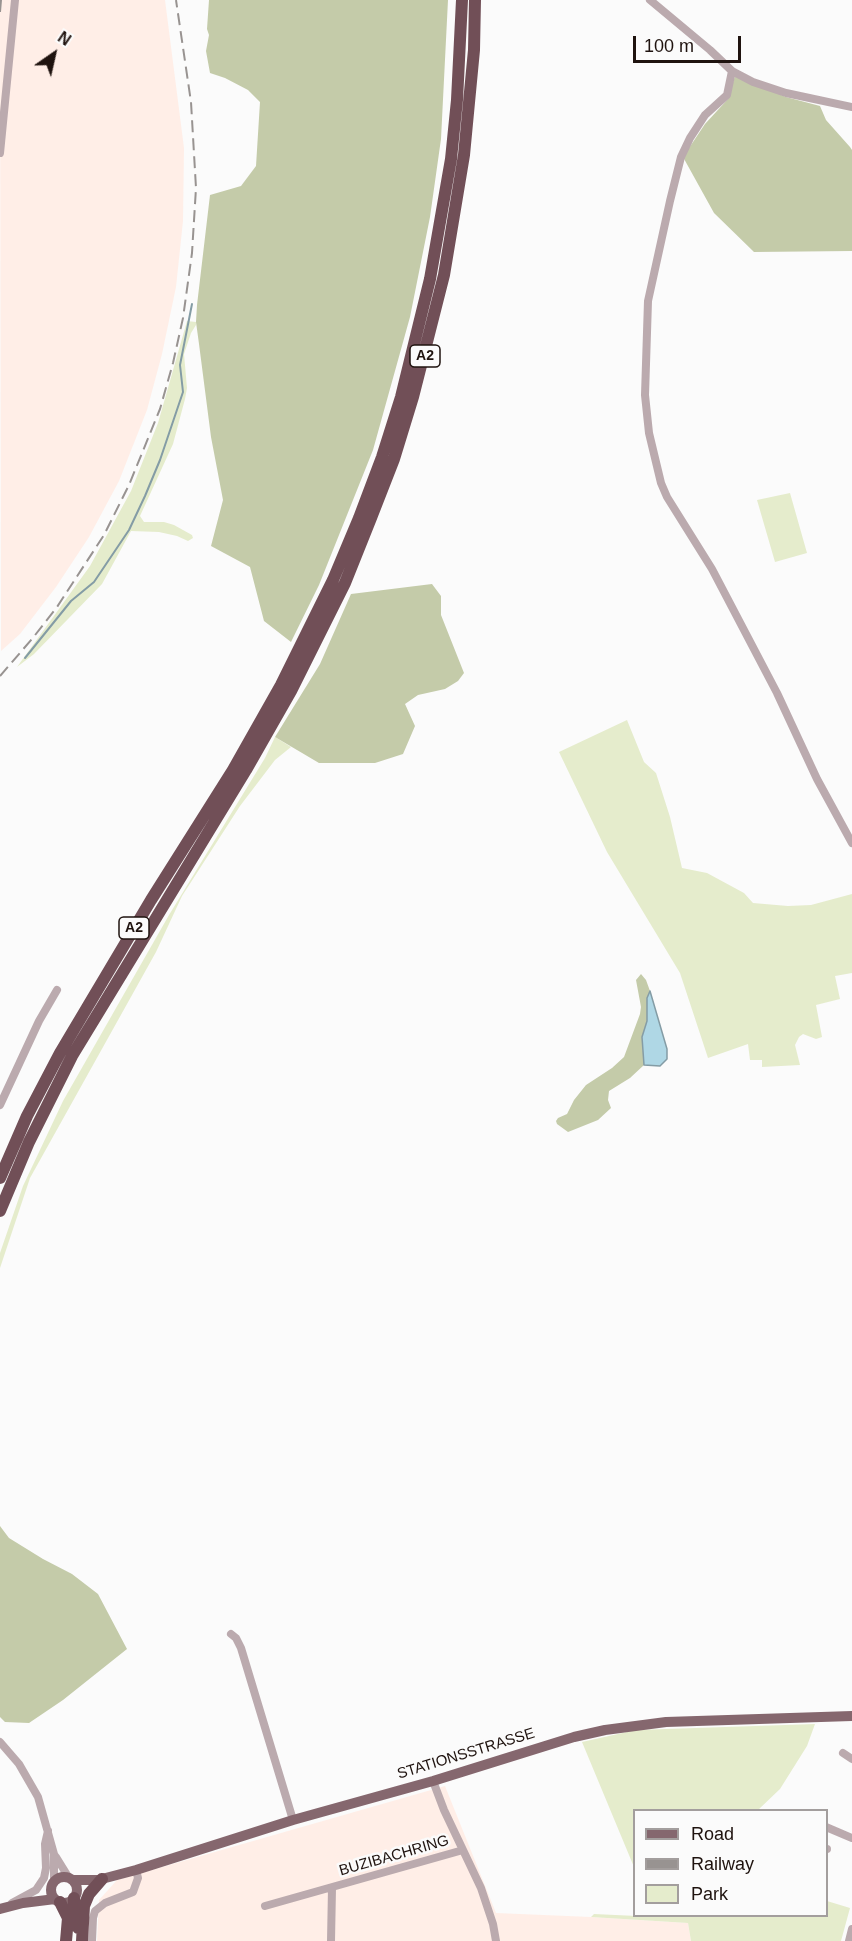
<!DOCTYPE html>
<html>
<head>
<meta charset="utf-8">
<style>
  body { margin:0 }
  #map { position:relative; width:852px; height:1941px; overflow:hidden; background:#fbfbfb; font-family:Arial,sans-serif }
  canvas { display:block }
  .legend { position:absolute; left:633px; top:1809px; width:195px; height:108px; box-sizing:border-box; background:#fbfbfb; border:2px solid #a39e9d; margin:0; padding:8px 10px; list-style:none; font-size:18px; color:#1f130f }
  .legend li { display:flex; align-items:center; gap:12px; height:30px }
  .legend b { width:30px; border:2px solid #a39e9d }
  .north { position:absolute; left:24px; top:24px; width:60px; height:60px; -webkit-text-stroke:4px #fbfbfb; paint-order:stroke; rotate:34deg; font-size:16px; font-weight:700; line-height:24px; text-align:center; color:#1f130f }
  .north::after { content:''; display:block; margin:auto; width:21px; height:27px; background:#1f130f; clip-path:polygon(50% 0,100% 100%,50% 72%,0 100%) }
  .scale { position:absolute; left:633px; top:36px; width:108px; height:27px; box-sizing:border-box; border:3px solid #1f130f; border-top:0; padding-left:8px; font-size:18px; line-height:21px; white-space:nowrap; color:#1f130f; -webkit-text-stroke:4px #fbfbfb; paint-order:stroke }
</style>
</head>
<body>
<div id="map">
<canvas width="852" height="1941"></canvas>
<ul class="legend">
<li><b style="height:8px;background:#85676e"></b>Road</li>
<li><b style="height:8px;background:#989391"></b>Railway</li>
<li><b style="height:16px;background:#e5eccc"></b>Park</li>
</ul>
<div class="north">N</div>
<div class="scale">100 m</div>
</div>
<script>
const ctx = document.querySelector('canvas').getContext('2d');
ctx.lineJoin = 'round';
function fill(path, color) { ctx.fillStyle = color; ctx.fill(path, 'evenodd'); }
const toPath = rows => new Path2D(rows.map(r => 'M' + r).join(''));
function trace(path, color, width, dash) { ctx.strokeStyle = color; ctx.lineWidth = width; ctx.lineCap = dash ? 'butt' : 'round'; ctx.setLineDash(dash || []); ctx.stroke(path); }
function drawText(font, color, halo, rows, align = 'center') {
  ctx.font = font + ' Arial,sans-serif'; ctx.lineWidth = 5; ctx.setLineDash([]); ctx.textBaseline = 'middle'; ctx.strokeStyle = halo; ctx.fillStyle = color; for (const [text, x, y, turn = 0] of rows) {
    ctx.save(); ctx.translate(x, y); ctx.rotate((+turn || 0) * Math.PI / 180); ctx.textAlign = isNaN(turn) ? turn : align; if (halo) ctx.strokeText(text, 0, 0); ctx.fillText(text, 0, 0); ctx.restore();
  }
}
fill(toPath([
  [0,0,165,0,184,148,183,221,176,287,162,354,147,410,119,481,89,537,56,587,20,634,1,651],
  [445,1786,496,1913,591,1917,688,1923,691,1941,97,1941,99,1900,117,1880]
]), '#ffeee7');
fill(toPath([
  [187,321,196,322,196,325,191,333,184,354,187,388,185,399,173,444,140,516,144,522,164,522,174,525,192,535,193,538,188,541,177,536,159,532,131,531,102,584,34,654,17,667,90,566,131,491,158,423],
  [790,493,807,553,775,562,757,500],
  [627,720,644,762,656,773,670,817,682,868,707,873,744,893,753,903,788,906,811,905,852,894,852,973,835,976,840,999,816,1005,822,1037,816,1039,803,1034,799,1037,795,1045,800,1065,762,1067,762,1060,750,1060,748,1044,708,1058,680,973,607,852,559,752],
  [275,737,291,747,275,760,240,806,182,896,156,952,30,1178,0,1268,0,1253,23,1186,63,1101,169,915,265,758],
  [815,1724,807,1746,780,1789,758,1810,634,1810,634,1867,582,1742,636,1730],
  [827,1901,850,1908,841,1941,691,1941,688,1923,591,1917,594,1914,637,1916,826,1916]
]), '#e5eccc');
fill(toPath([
  [209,0,448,0,441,139,430,217,410,317,373,450,319,585,291,642,264,621,250,567,211,546,223,500,211,437,199,344,196,322,197,305,210,195,241,186,256,166,260,102,248,90,225,78,210,73,206,51,209,35,207,29],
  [735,76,786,97,820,106,826,120,850,147,852,150,852,251,754,252,714,213,683,157,705,124,728,99],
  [432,584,441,596,441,615,464,673,458,681,445,689,418,695,405,704,415,726,403,754,375,763,319,763,275,737,320,664,351,594],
  [641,974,646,980,650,991,647,998,647,1021,642,1037,644,1065,630,1078,609,1091,608,1100,611,1108,598,1120,568,1132,557,1124,556,1121,558,1118,567,1114,574,1100,586,1085,612,1068,624,1057,640,1014,641,1007,636,980],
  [0,1526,9,1538,43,1559,72,1574,98,1594,127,1649,63,1700,29,1723,5,1722,0,1717]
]), '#c4cba9');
const water = toPath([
  [650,991,667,1049,667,1059,660,1066,644,1065,642,1037,647,1021,647,998,650,991]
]);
fill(water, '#afd7e5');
trace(water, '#849ca5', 1.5);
trace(toPath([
  [25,658,71,601,94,582,129,530,145,496,160,460,183,392,180,365,192,304]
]), '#849ca5', 2);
trace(toPath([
  [650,0,710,50,732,71,753,82,786,93,852,107],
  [732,71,727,95,705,115,690,138,681,157,670,201,648,301,645,395,649,433,661,483,667,497,712,569,777,693,817,779,852,843],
  [0,153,15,0],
  [0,1105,39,1021,57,990],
  [231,1634,236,1638,241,1648,293,1820],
  [0,1742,19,1764,38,1797,54,1854,54,1882],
  [843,1753,852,1759],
  [433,1781,444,1810,481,1888,493,1924,496,1941],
  [826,1827,852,1838],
  [826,1849,827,1849],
  [56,1857,69,1878],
  [12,1903,36,1890,44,1878,46,1868,45,1844,48,1831],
  [265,1906,463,1850],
  [92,1941,93,1918,95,1911,105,1903,133,1892,138,1878,136,1870],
  [331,1941,332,1888],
  [849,1941,852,1929]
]), '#bbaaae', 8);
trace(toPath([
  '51 1890a13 13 0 1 1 26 0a13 13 0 1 1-26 0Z',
  [73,1880,98,1880,136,1870,293,1820,433,1781,574,1737,605,1730,666,1722,852,1716],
  [0,1909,23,1903,55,1899]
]), '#85676e', 10);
trace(toPath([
  [0,1178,27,1116,60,1053,151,900,233,770,281,685,333,580,359,518,382,457,401,397,430,279,451,159,457,100,462,0],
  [0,1211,29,1142,72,1056,246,770,291,691,345,583,371,518,394,459,413,397,444,275,464,155,474,50,475,0],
  [74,1898,74,1909,78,1928],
  [60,1902,68,1918,66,1941],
  [82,1941,84,1906,89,1894,102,1879]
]), '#714f57', 12);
trace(toPath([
  [0,12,1,0],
  [0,676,32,639,57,607,104,535,129,485,160,409,173,363,183,318,192,253,196,188,191,102,176,0]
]), '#989391', 2, [12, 6]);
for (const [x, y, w] of [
  [425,356,30],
  [134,928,30]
]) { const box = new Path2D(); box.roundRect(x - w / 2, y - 11, w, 22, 4.5); ctx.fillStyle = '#fbfbfb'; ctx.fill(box); trace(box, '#1f130f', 1.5); }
drawText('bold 14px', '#1f130f', null, [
  ["A2",425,356],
  ["A2",134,928]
]);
drawText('15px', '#1f130f', '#fbfbfb', [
  ["STATIONSSTRASSE",466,1754,-17],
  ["BUZIBACHRING",394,1856,-16]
]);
</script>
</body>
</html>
